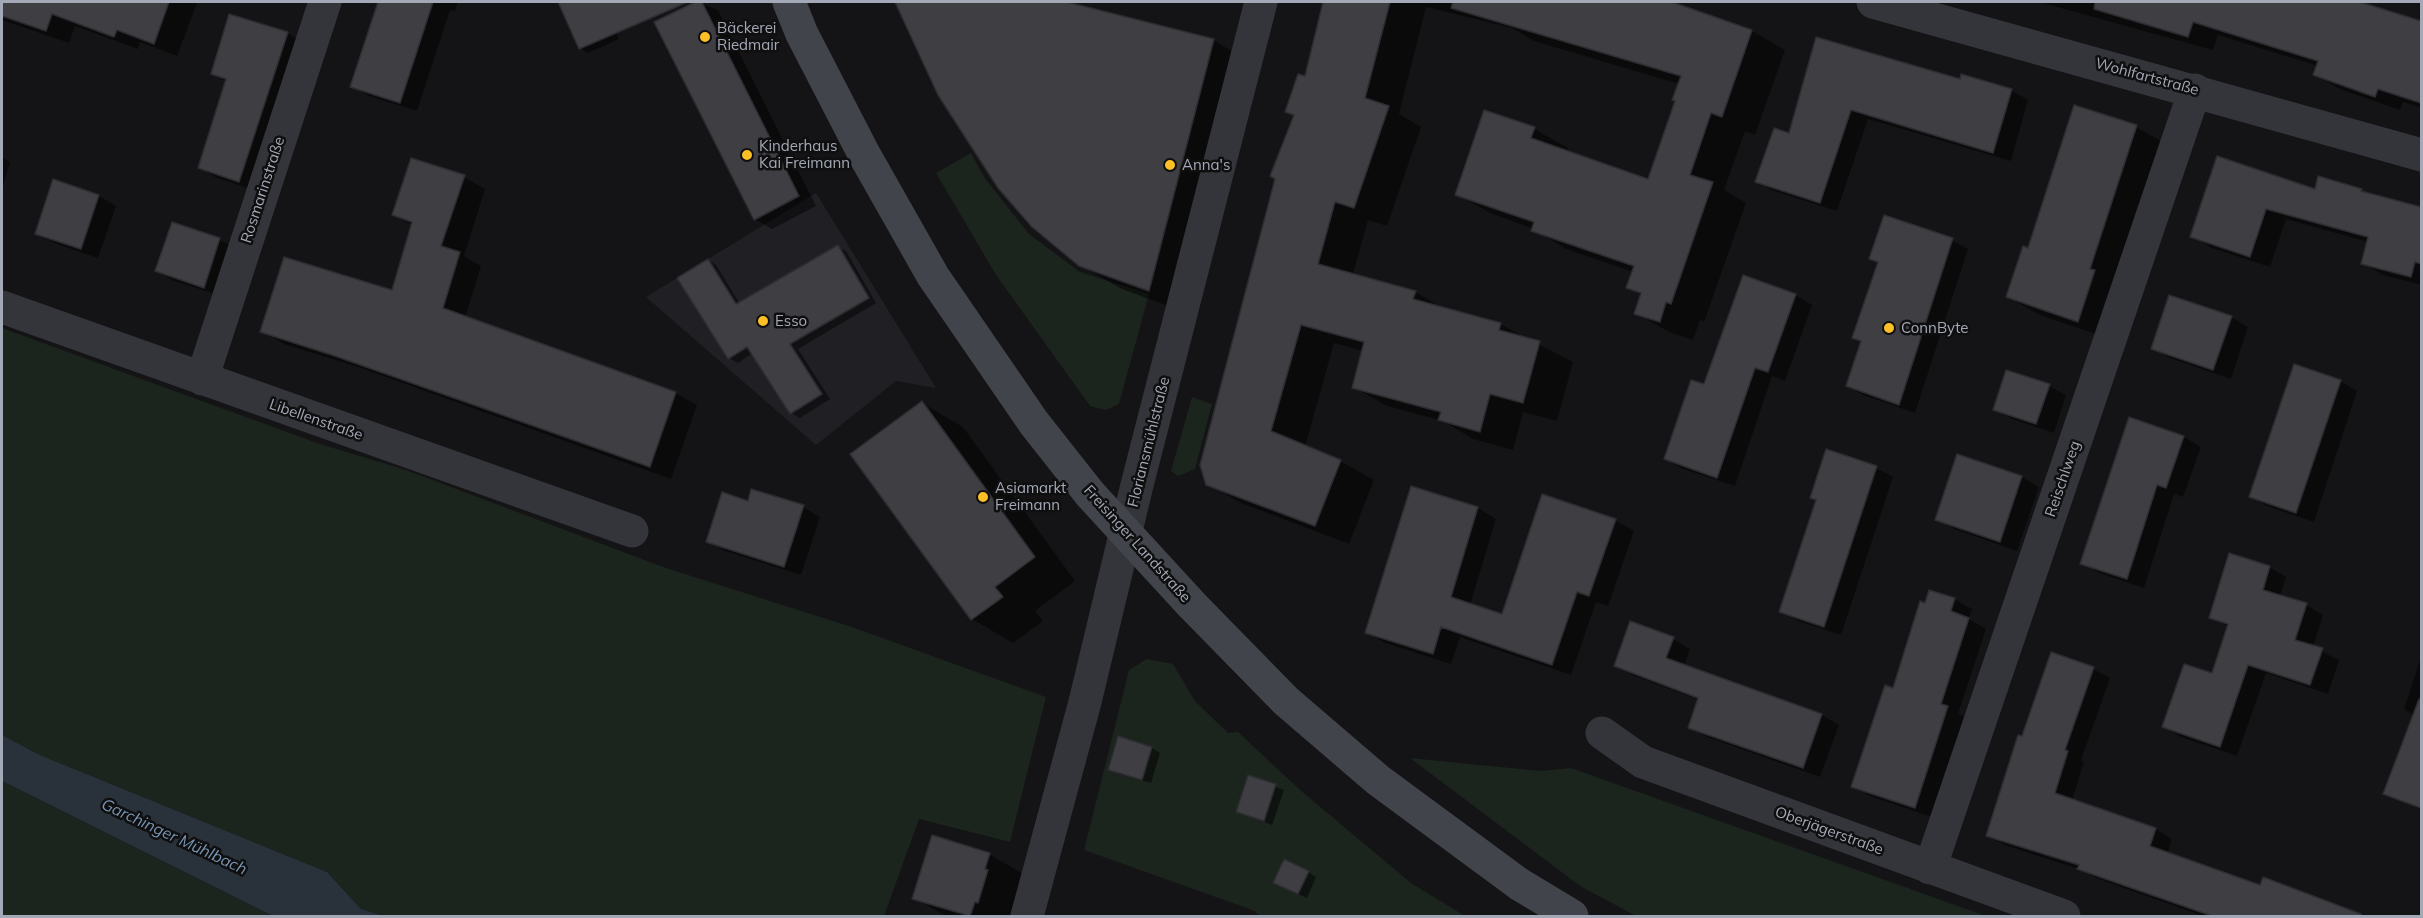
<!DOCTYPE html>
<html>
<head>
<meta charset="utf-8">
<style>
  body { margin:0 }
  #map { position:relative; width:2423px; height:918px; overflow:hidden; background:#141416; font-family:Mulish,sans-serif }
  canvas { display:block }
  .frame { position:absolute; inset:0; border:3px solid #a4a9b7; pointer-events:none }
</style>
</head>
<body>
<div id="map">
<canvas width="2423" height="918"></canvas>
<div class="frame"></div>
</div>
<script>
const ctx = document.querySelector('canvas').getContext('2d');
ctx.lineJoin = 'round';
function fill(path, color) { ctx.fillStyle = color; ctx.fill(path, 'evenodd'); }
const toPath = rows => new Path2D(rows.map(r => 'M' + r).join(''));
function trace(path, color, width, dash) { ctx.strokeStyle = color; ctx.lineWidth = width; ctx.lineCap = dash ? 'butt' : 'round'; ctx.setLineDash(dash || []); ctx.stroke(path); }
function drawText(font, color, halo, rows, align = 'center') {
  ctx.font = font + ' Mulish,sans-serif'; ctx.lineWidth = 5; ctx.setLineDash([]); ctx.textBaseline = 'middle'; ctx.strokeStyle = halo; ctx.fillStyle = color; for (const [text, x, y, turn = 0] of rows) {
    ctx.save(); ctx.translate(x, y); ctx.rotate((+turn || 0) * Math.PI / 180); ctx.textAlign = isNaN(turn) ? turn : align; if (halo) ctx.strokeText(text, 0, 0); ctx.fillText(text, 0, 0); ctx.restore();
  }
}
fill(toPath([
  [816,193,936,388,896,381,816,445,646,297]
]), '#201f23');
fill(toPath([
  [971,153,984,177,1029,234,1080,272,1149,294,1119,404,1106,410,1090,406,996,275,936,173],
  [2,328,317,443,406,470,666,568,852,627,1046,697,1010,842,919,819,884,916,384,916,361,909,327,872,40,755,2,735],
  [1192,397,1212,404,1195,469,1178,476,1171,471],
  [1147,659,1173,664,1195,701,1228,733,1238,732,1299,789,1411,883,1465,916,1259,916,1255,911,1084,850,1129,670],
  [1410,758,1541,771,1571,768,1986,916,1636,916,1580,886],
  [2,781,26,793,273,916,2,916]
]), '#1b241d');
fill(toPath([
  [2,735,40,755,327,872,361,909,384,916,273,916,2,781]
]), '#29323a');
fill(toPath([
  [2,2,194,2,197,3,177,56,140,42,138,49,75,26,69,43,2,20],
  [380,2,458,2,455,11,450,10,417,111,369,96,352,86],
  [698,2,718,10,816,206,772,229,755,219,659,21],
  [897,2,1061,2,1213,40,1254,64,1190,314,1122,289,1080,265,939,94],
  [1325,2,1671,2,1752,31,1785,50,1755,135,1745,131,1724,190,1746,203,1704,322,1700,320,1693,340,1669,332,1636,313,1642,295,1628,287,1633,272,1566,249,1534,229,1490,213,1457,194,1534,129,1568,148,1566,152,1649,181,1677,101,1679,84,1534,41,1512,28,1426,7,1399,114,1421,127,1387,226,1368,220,1353,274,1415,292,1445,309,1500,324,1573,362,1557,421,1523,412,1513,450,1473,439,1443,421,1387,406,1354,387,1363,351,1334,343,1305,447,1340,461,1374,480,1349,544,1241,503,1208,484,1295,117,1286,111,1306,78],
  [2039,2,2316,2,2338,8,2340,2,2357,2,2422,23,2422,108,2403,102,2400,110,2340,89,2315,75,2318,66,2218,35,2213,50],
  [607,11,619,39,588,53,580,48],
  [287,33,304,43,257,191,217,178,200,168,227,82,213,74],
  [1818,39,1961,81,2011,90,2028,100,2011,161,1868,119,1837,211,1774,191,1757,182,1790,135],
  [2136,127,2168,145,2110,339,2040,315,2008,297,2029,250],
  [2,157,10,162,2,190],
  [464,177,485,189,464,256,481,266,465,318,675,393,697,405,671,479,358,367,284,344,262,331,393,292,412,225,394,215],
  [2319,178,2422,209,2422,285,2383,275,2363,263,2368,242,2286,219,2270,267,2212,248,2192,236,2316,191],
  [54,181,99,196,116,206,98,258,54,243,37,234],
  [173,224,220,240,237,249,222,296,174,281,157,271],
  [1952,240,1968,249,1915,413,1863,395,1848,386,1862,342,1854,338,1879,263,1871,258],
  [838,247,846,251,876,303,798,349,830,399,800,418,791,413,753,353,738,363,729,358,708,260,716,265,740,304],
  [1795,295,1812,305,1785,381,1772,376,1735,486,1683,469,1666,459,1705,386],
  [2231,317,2248,327,2231,379,2170,358,2153,348],
  [2340,381,2357,391,2314,522,2267,506,2250,496],
  [2049,386,2066,395,2054,433,2012,419,1995,409],
  [922,403,963,427,1075,581,1035,611,1043,621,1013,643,972,619],
  [2130,419,2184,437,2201,447,2183,497,2174,494,2144,588,2099,573,2082,563],
  [1958,455,2022,477,2039,487,2017,551,1954,529,1937,519],
  [1876,468,1893,477,1841,635,1798,621,1780,611,1817,501,1812,498],
  [1412,488,1478,508,1496,519,1470,605,1503,616,1615,520,1634,531,1608,606,1596,602,1571,675,1460,637,1451,664,1385,643,1367,633],
  [749,502,803,507,820,517,801,575,725,551,708,541],
  [2269,567,2286,577,2280,597,2306,605,2323,615,2313,647,2339,660,2328,694,2266,673,2237,756,2181,737,2164,727,2213,675,2229,627,2211,617],
  [1954,599,1972,609,1969,619,1986,629,1958,714,1965,717,1932,817,1870,796,1853,787,1894,690,1926,605],
  [1673,639,1690,649,1684,666,1822,715,1839,725,1820,777,1707,737,1689,727,1699,700,1632,675,1615,665],
  [2422,654,2422,810,2385,793,2415,716,2404,709],
  [2093,669,2110,678,2081,760,2084,762,2072,800,2156,829,2172,839,2167,854,2261,887,2264,879,2364,916,2203,916,2096,878,2079,869,2004,845,1988,835,2023,738],
  [1152,748,1160,753,1151,783,1118,774,1110,769],
  [1249,777,1284,790,1272,825,1238,811],
  [989,854,1030,878,1022,916,946,916,914,898],
  [1308,872,1316,877,1307,898,1283,887]
]), '#0007');
const building = toPath([
  [2,2,169,2,154,44,117,30,114,37,52,14,46,31,2,16,2,2],
  [378,2,433,2,400,103,350,87,378,2],
  [558,2,688,2,579,49,558,2],
  [695,2,702,2,799,196,754,220,654,22,695,2],
  [895,2,1067,2,1214,39,1149,291,1079,266,1032,227,998,188,938,95,895,2],
  [1323,2,1390,2,1365,98,1389,106,1354,208,1335,202,1318,264,1416,291,1413,299,1501,323,1499,330,1540,341,1523,403,1490,394,1480,432,1438,420,1441,412,1352,388,1364,342,1301,325,1271,431,1341,460,1315,526,1206,485,1200,465,1275,179,1270,176,1294,115,1285,112,1298,74,1305,76,1323,2],
  [1453,2,1672,2,1752,30,1722,117,1711,113,1690,175,1713,182,1671,304,1666,302,1660,322,1634,314,1641,293,1626,288,1634,266,1531,231,1534,222,1455,195,1484,110,1535,127,1531,138,1648,179,1675,101,1672,100,1681,76,1451,8,1453,2],
  [2095,2,2360,2,2421,21,2421,103,2378,89,2375,97,2313,75,2318,61,2193,22,2188,37,2094,9,2095,2],
  [229,14,288,32,239,182,198,168,226,79,211,74,229,14],
  [1816,37,1960,79,1961,74,2012,89,1993,153,1851,110,1820,203,1755,182,1774,128,1789,133,1816,37],
  [2074,105,2137,125,2090,269,2095,270,2078,322,2006,297,2023,246,2028,248,2074,105],
  [2217,156,2315,189,2318,176,2362,189,2361,191,2421,207,2421,264,2415,262,2411,277,2361,264,2368,237,2266,209,2250,257,2190,237,2217,156],
  [411,158,465,175,441,246,460,252,443,308,676,392,650,467,335,356,260,332,284,257,392,290,412,222,392,215,411,158],
  [53,179,99,195,81,249,35,234,53,179],
  [1884,215,1953,238,1899,405,1846,386,1861,341,1852,338,1878,262,1869,259,1884,215],
  [172,222,220,238,204,288,155,271,172,222],
  [838,245,869,298,790,344,822,394,790,414,747,347,728,359,677,278,708,259,736,304,838,245],
  [1743,275,1796,294,1768,372,1755,368,1717,478,1664,459,1691,380,1704,384,1743,275],
  [2169,295,2232,316,2213,370,2151,349,2169,295],
  [2294,364,2341,380,2296,513,2249,497,2294,364],
  [2006,370,2050,384,2036,424,1993,410,2006,370],
  [922,401,1035,557,995,587,1003,597,971,620,850,454,922,401],
  [2129,417,2184,436,2166,488,2157,485,2127,579,2080,564,2129,417],
  [1826,449,1877,466,1824,627,1779,612,1816,500,1810,498,1826,449],
  [1957,454,2022,476,2000,542,1935,520,1957,454],
  [1411,486,1478,507,1451,597,1502,614,1542,494,1616,519,1589,596,1577,592,1552,665,1441,627,1433,654,1365,633,1411,486],
  [751,489,804,505,784,567,706,542,722,492,748,501,751,489],
  [2229,553,2270,566,2263,590,2307,603,2295,640,2323,648,2310,685,2248,665,2220,747,2162,727,2184,664,2212,673,2228,624,2209,618,2229,553],
  [1929,590,1955,598,1951,611,1969,618,1941,704,1948,706,1915,808,1851,787,1885,685,1893,688,1920,601,1925,603,1929,590],
  [1630,621,1674,637,1666,658,1822,714,1803,768,1688,728,1698,698,1614,666,1630,621],
  [2051,652,2094,667,2065,750,2068,751,2055,793,2156,828,2150,846,2260,885,2263,877,2361,914,2361,916,2212,916,2077,869,2079,865,1986,836,2018,735,2022,736,2051,652],
  [2419,699,2421,700,2421,808,2383,794,2419,699],
  [1118,736,1152,747,1142,780,1108,770,1118,736],
  [1248,775,1276,784,1264,821,1236,812,1248,775],
  [932,835,990,853,985,869,988,870,978,903,975,902,970,916,912,899,932,835],
  [1284,859,1309,871,1298,894,1273,883,1284,859]
]);
fill(building, '#3e3e43');
trace(building, '#2e2d32', 1.5);
trace(toPath([
  [1873,2,2422,155],
  [2,307,632,531],
  [202,379,325,2],
  [1602,733,1643,762,2064,916],
  [1930,868,2195,90],
  [1027,916,1085,702,1137,485,1261,2]
]), '#34353b', 33);
trace(toPath([
  [789,2,802,34,865,156,933,276,1034,423,1090,494,1192,605,1286,701,1378,780,1519,884,1572,916]
]), '#42444b', 33);
for (const [x, y, r, color] of [
  [705,37,6,"#fcbf25"],
  [747,155,6,"#fcbf25"],
  [1170,165,6,"#fcbf25"],
  [763,321,6,"#fcbf25"],
  [1889,328,6,"#fcbf25"],
  [983,497,6,"#fcbf25"]
]) { const dot = new Path2D(); dot.arc(x, y, r, 0, 2 * Math.PI); ctx.fillStyle = color; ctx.fill(dot); trace(dot, '#0f0f10', 2); }
drawText('15px', '#a4a9b7', '#0f0f10', [
  ["Bäckerei",717,28],
  ["Riedmair",717,45],
  ["Kinderhaus",759,146],
  ["Kai Freimann",759,163],
  ["Anna's",1182,165],
  ["Esso",775,321],
  ["ConnByte",1901,328],
  ["Asiamarkt",995,488],
  ["Freimann",995,505]
], 'left');
drawText('15px', '#a4a9b7', '#0f0f10', [
  ["Wohlfartstraße",2147,77,15],
  ["Rosmarinstraße",263,190,-72],
  ["Libellenstraße",316,420,19],
  ["Floriansmühlstraße",1149,442,-76],
  ["Reischlweg",2063,479,-71],
  ["Freisinger Landstraße",1137,544,48],
  ["Oberjägerstraße",1829,831,20]
]);
drawText('italic 16px', '#7995b4', '#0f0f10', [
  ["Garchinger Mühlbach",174,837,25]
]);
</script>
</body>
</html>
